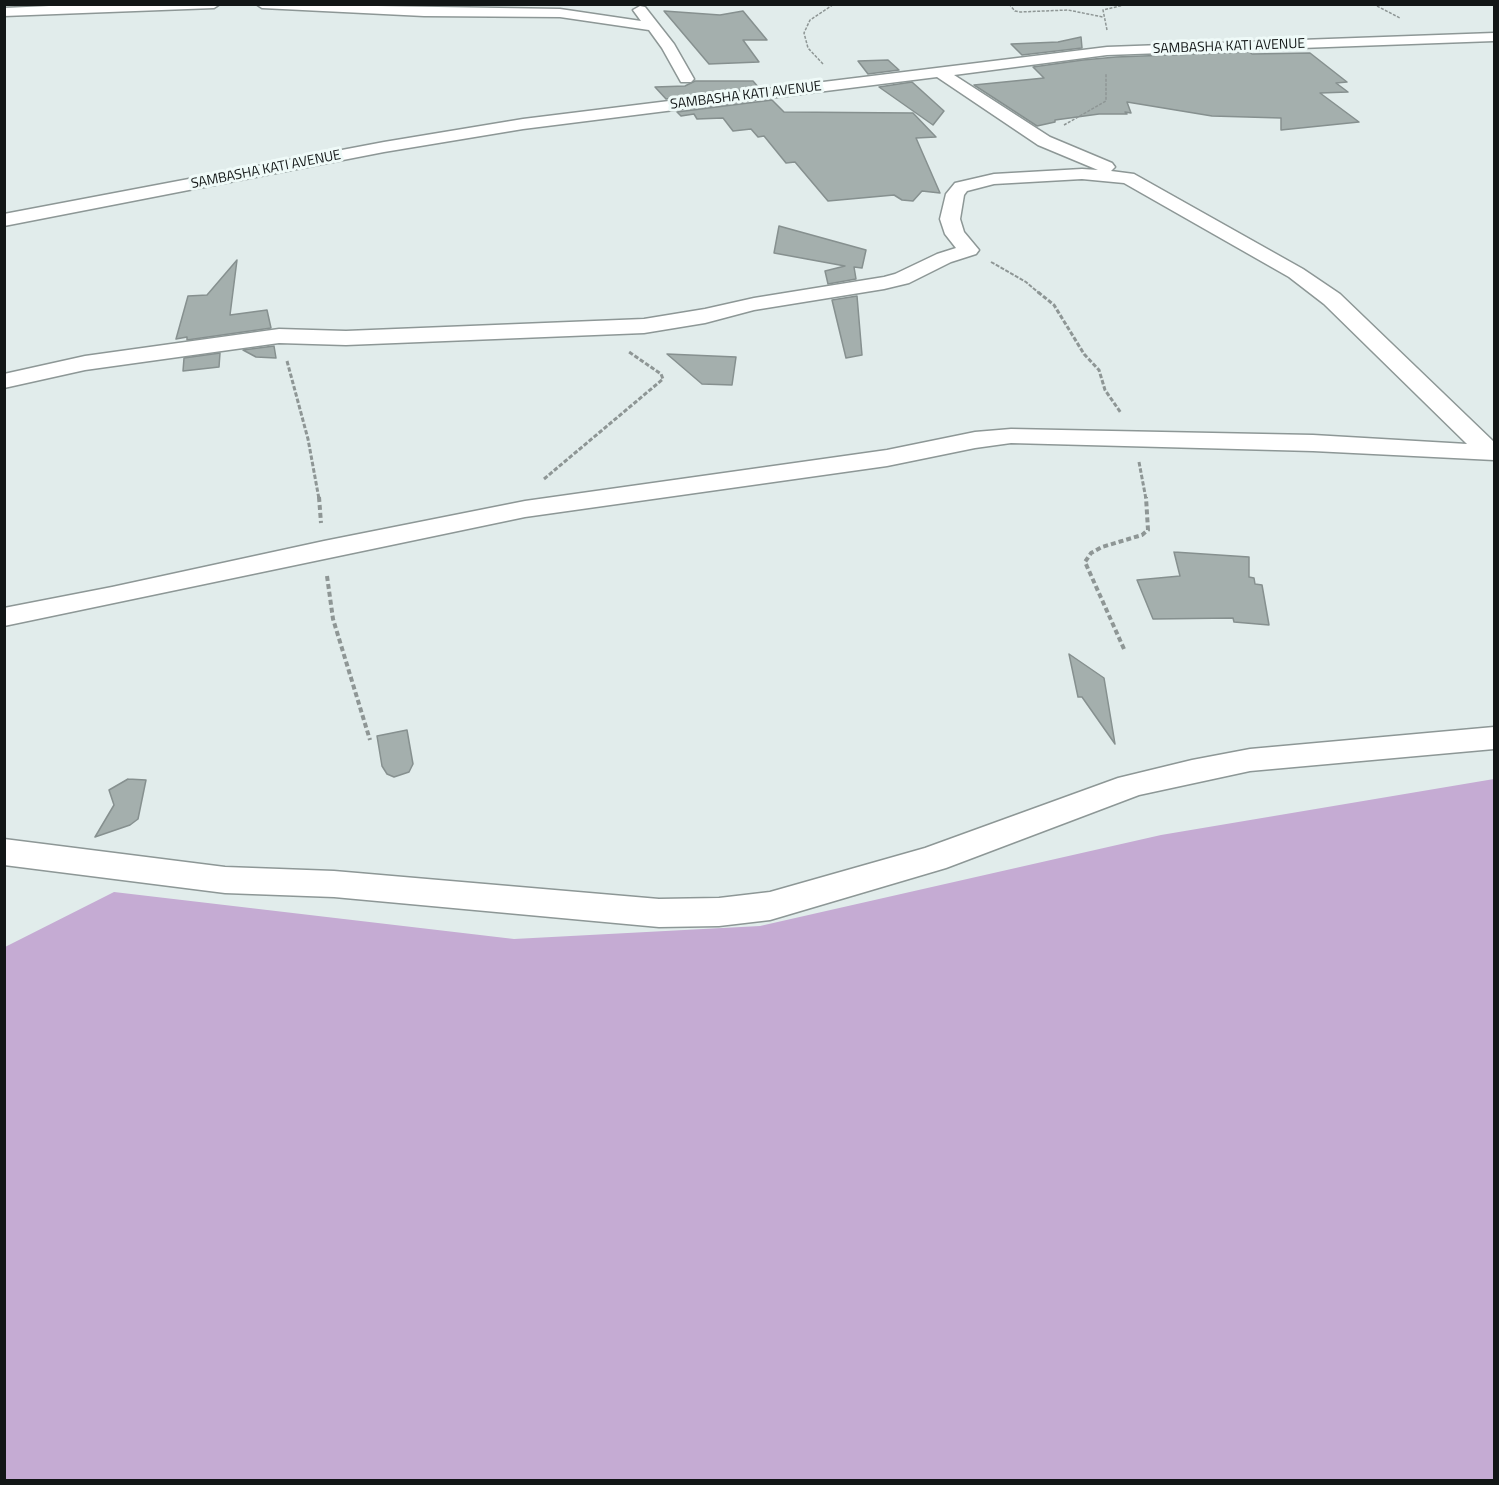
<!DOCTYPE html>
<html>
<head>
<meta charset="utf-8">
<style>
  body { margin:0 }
  #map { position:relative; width:1499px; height:1485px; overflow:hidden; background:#e1eceb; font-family:"Titillium Web",sans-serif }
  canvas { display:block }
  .frame { position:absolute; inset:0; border:6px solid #121616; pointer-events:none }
</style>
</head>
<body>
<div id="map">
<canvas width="1499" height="1485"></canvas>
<div class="frame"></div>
</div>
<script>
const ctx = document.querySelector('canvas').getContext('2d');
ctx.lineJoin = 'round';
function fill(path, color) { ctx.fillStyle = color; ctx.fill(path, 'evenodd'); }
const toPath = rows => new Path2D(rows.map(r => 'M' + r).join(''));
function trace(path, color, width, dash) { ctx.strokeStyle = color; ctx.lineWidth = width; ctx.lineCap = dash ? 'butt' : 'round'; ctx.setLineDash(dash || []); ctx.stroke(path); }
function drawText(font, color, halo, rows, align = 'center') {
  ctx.font = font + ' "Titillium Web",sans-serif'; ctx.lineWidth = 6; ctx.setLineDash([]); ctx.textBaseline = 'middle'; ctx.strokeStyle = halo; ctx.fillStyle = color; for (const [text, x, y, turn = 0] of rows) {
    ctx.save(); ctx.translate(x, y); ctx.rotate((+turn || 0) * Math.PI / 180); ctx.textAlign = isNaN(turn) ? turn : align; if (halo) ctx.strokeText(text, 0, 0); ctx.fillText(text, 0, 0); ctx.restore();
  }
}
fill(toPath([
  [1494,779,1494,1480,5,1480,5,947,114,892,514,939,760,926,1161,835]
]), '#c5abd3');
const building = toPath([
  [664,11,720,15,743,11,767,40,743,40,759,62,709,64,664,11],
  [1081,37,1082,48,1022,55,1011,44,1058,42,1081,37],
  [1249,52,1252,54,1310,53,1347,82,1336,83,1348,92,1320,93,1359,122,1281,130,1281,118,1212,116,1127,102,1131,113,1125,112,1127,114,1099,114,1055,120,1055,122,1037,126,974,85,1044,78,1033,67,1083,60,1116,57,1249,52],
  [888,60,899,70,868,74,858,61,888,60],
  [695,81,753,81,759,88,666,99,655,87,685,86,695,81],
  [912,82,944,111,933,125,879,87,912,82],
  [772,100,784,112,913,113,936,137,916,138,940,193,922,191,913,201,902,200,894,195,828,201,795,162,786,163,764,136,758,137,751,129,733,131,723,118,697,119,694,114,681,116,677,112,772,100],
  [779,226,866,250,862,268,854,267,856,279,828,284,825,271,845,266,774,253,779,226],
  [237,260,230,315,267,310,271,328,187,340,187,337,176,339,188,296,207,295,237,260],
  [857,296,862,355,846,358,832,300,857,296],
  [274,346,276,358,256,357,243,350,274,346],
  [220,353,219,367,183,371,184,358,220,353],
  [667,354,736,357,732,385,702,384,667,354],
  [1174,552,1249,557,1249,577,1254,578,1255,584,1262,585,1269,625,1234,622,1233,618,1153,619,1137,580,1180,576,1174,552],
  [1069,654,1104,678,1115,744,1082,697,1078,697,1069,654],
  [407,730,413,764,409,772,394,777,387,774,382,766,377,736,407,730],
  [128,779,146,780,138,819,130,825,95,837,114,805,109,790,128,779]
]);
fill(building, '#a4afad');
trace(building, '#86908f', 1.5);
const street = toPath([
  [94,4,220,4,214,8,4,16,4,8,94,4],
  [256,4,560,9,641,21,633,10,640,6,645,7,674,44,694,79,691,82,681,82,662,48,649,30,560,17,424,16,262,8,256,4],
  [1494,33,1494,41,1107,55,954,75,1050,137,1112,163,1115,167,1111,171,1134,174,1303,269,1340,294,1494,442,1494,460,1313,451,1011,443,975,448,887,466,525,517,4,626,4,608,112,587,324,541,525,501,887,450,975,432,1011,429,1313,435,1467,444,1324,304,1289,277,1124,183,1082,179,994,184,967,191,964,195,960,219,964,232,979,250,976,254,951,262,909,283,884,289,754,310,705,323,644,333,346,345,279,343,85,370,4,388,4,374,85,356,279,329,346,331,644,319,705,309,754,298,884,277,895,274,937,254,956,248,945,234,940,219,946,194,955,183,994,174,1082,169,1098,170,1038,145,937,77,523,129,384,152,4,226,4,214,384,142,523,119,1107,47,1494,33],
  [1494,727,1494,749,1250,771,1139,795,946,868,770,920,719,926,659,927,334,897,225,893,4,865,4,839,225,867,334,871,659,899,719,898,770,892,925,848,1118,778,1192,760,1250,749,1494,727]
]);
trace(street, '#8d9796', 3);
trace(toPath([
  [1009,4,1015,11,1020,12,1068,10,1103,17],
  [1373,4,1400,18],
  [1107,30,1103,10,1128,4],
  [823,64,808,48,804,33,810,20,834,4],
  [1064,125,1106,101,1106,73]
]), '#8e9695', 1.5, [3, 1.5]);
trace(toPath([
  [991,262,1026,282,1040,294]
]), '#8e9695', 2, [4, 1.5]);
trace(toPath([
  [1038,292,1054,305,1084,354,1099,370,1105,390,1121,413],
  [287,361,308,439,319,499],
  [1139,462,1146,499],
  [544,479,663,379,661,374,629,352]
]), '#8e9695', 3, [4.5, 2]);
trace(toPath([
  [319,497,321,523],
  [327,576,333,619,370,740],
  [1124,649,1085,562,1091,553,1102,547,1142,535,1148,530,1146,497]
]), '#8e9695', 4, [5, 3]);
fill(street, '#fff');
drawText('14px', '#121616', '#effaf8', [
  ["SAMBASHA KATI AVENUE",1229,47,-2],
  ["SAMBASHA KATI AVENUE",746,96,-7],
  ["SAMBASHA KATI AVENUE",266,170,-11]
]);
</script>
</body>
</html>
